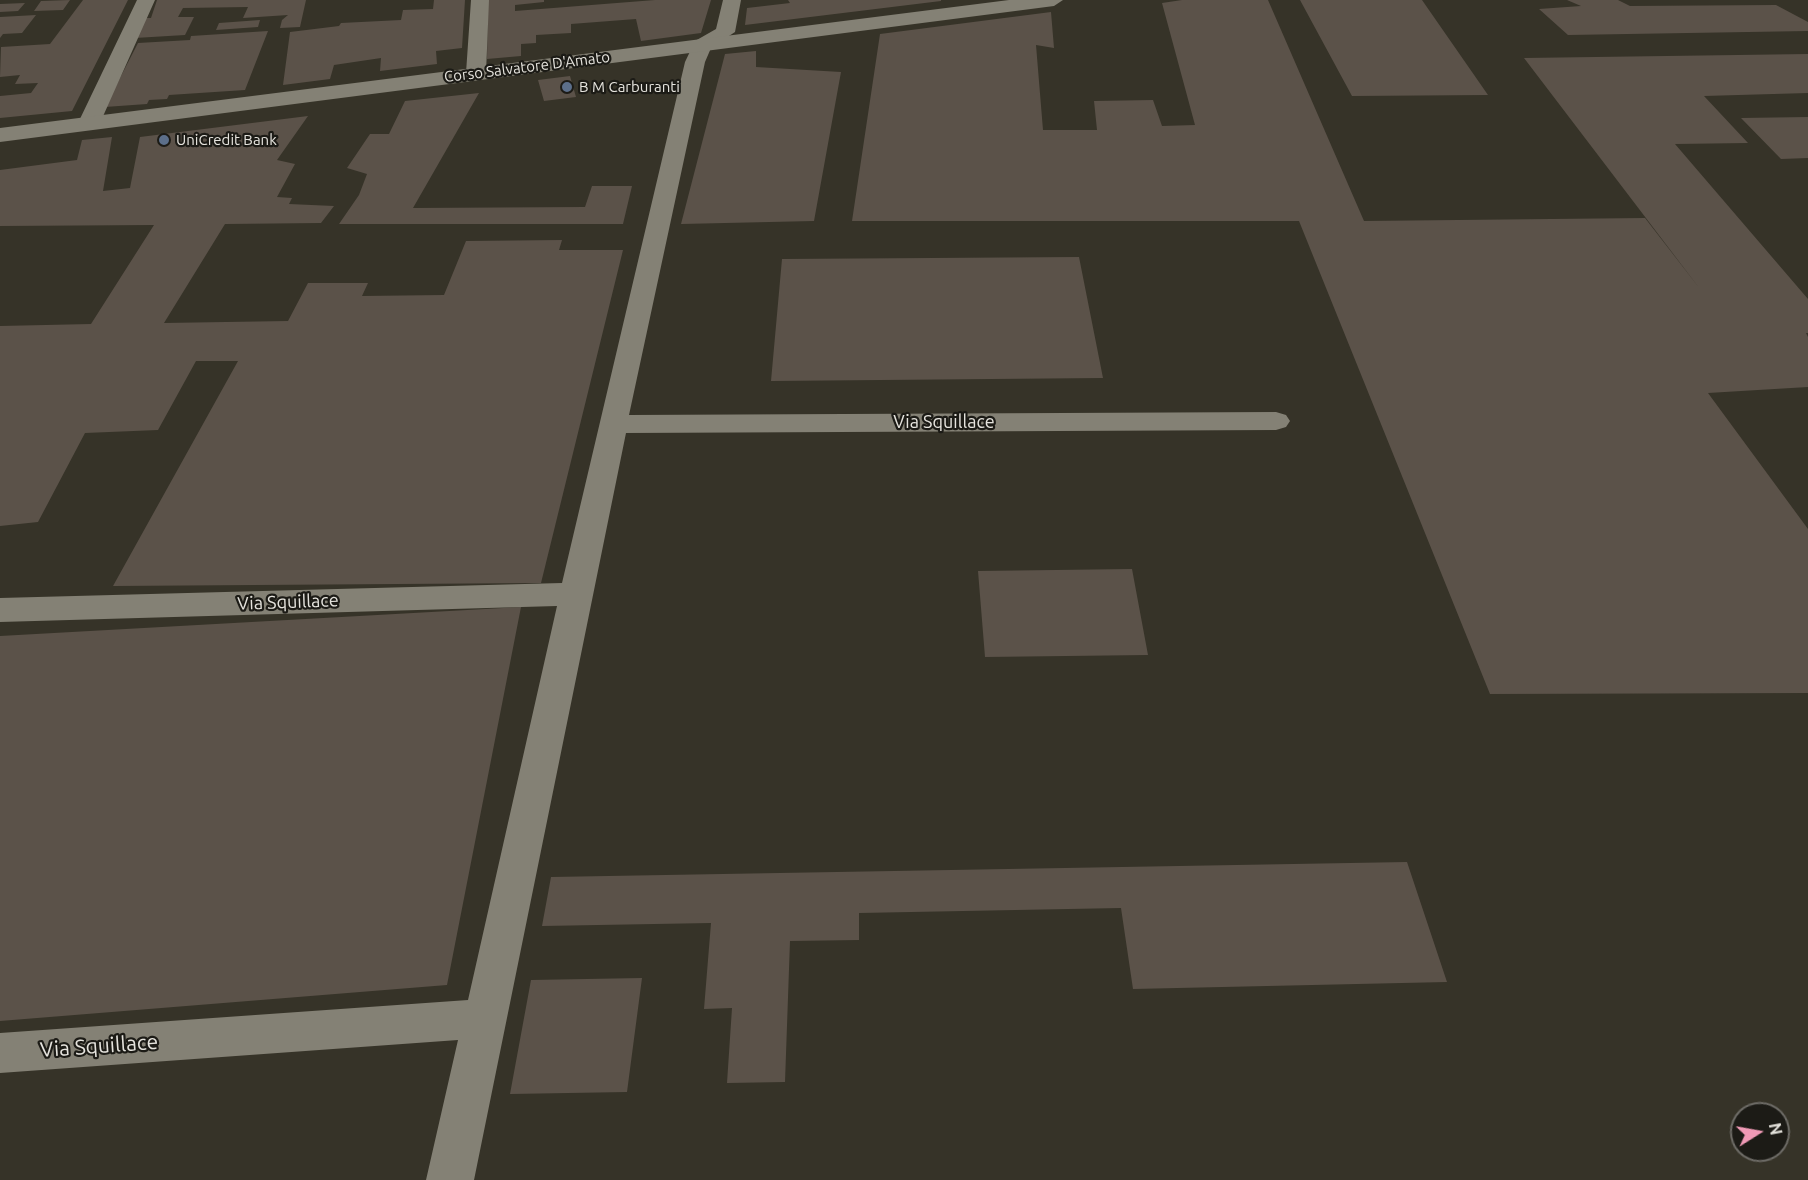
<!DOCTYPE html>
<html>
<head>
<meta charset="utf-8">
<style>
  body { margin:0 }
  #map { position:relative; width:1808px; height:1180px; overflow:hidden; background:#363328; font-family:Ubuntu,sans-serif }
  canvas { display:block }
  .north { position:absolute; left:1730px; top:1102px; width:60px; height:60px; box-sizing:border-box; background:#1c1b16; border:2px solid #6d6b66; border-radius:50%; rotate:79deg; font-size:16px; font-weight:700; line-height:24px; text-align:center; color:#e6e4de }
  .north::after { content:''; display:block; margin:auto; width:21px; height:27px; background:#f09ab6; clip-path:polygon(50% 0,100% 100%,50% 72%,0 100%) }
</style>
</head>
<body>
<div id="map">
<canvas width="1808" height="1180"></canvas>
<div class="north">N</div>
</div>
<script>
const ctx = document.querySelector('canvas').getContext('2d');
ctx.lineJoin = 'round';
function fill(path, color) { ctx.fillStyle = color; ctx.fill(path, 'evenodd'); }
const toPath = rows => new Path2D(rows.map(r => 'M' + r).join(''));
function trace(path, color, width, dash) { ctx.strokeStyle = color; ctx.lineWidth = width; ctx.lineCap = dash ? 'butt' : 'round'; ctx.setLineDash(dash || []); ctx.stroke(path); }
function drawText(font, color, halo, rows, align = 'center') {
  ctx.font = font + ' Ubuntu,sans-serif'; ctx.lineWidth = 4.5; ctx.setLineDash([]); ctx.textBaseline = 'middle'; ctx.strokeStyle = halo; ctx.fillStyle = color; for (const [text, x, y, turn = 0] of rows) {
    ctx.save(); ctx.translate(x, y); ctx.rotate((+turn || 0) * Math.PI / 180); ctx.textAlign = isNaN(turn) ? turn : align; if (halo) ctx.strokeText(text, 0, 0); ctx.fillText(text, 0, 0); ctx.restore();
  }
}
fill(toPath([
  [70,0,63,10,34,11,41,1],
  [83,0,128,0,72,111,0,118,0,96,31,93,38,83,15,84,20,75,0,77,1,47,50,44],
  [157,0,306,0,300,27,280,28,282,20,288,15,243,18,248,7,183,8,178,17,194,17,185,35,135,38,144,18,151,18],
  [434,0,465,0,462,48,436,51,437,64,380,71,381,58,334,65,330,79,283,85,290,32,339,26,341,23,401,20,403,10,433,9],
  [488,0,544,0,544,2,515,5,515,11,655,0,711,0,701,33,641,41,636,19,571,24,571,33,536,35,536,43,521,44,521,56,487,59],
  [788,0,941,0,941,1,745,25,747,8,790,3],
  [1182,0,1268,0,1364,221,1645,218,1700,289,1524,58,1808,54,1808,93,1704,96,1748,143,1675,144,1808,299,1808,333,1806,333,1808,337,1808,387,1708,393,1808,529,1808,693,1490,694,1299,221,852,221,880,34,1051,12,1054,48,1036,45,1043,130,1097,130,1094,101,1153,100,1162,126,1195,125,1162,3],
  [1300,0,1422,0,1488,95,1352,96],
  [1567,0,1618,0,1630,6,1776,5,1808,22,1808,31,1568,35,1539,9,1581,6],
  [25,3,18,11,0,12,0,4],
  [36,15,22,33,3,34,0,38,0,17],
  [260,20,258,27,216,30,219,23],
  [268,31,245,90,169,95,167,99,149,100,147,104,105,107,138,43,190,40,191,36],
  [756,51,756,67,841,72,814,221,681,224,725,54],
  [570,76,576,97,544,101,538,80],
  [479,93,413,208,585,207,592,186,632,186,623,224,339,224,359,195,367,174,347,168,370,134,389,134,405,101],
  [308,116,277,160,295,164,277,197,292,198,289,204,334,206,321,223,225,224,164,323,288,321,308,283,368,283,362,296,444,295,466,241,562,240,559,250,623,250,541,583,113,586,238,361,196,361,158,430,85,433,38,522,0,526,0,326,91,324,154,225,0,226,0,170,77,160,82,140,112,137,103,191,130,188,140,137],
  [1808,117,1808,158,1781,159,1741,118],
  [1079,257,1103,378,771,381,782,259],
  [1132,569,1148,655,985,657,978,571],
  [521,607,447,985,0,1021,0,636],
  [1407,862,1447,982,1133,989,1121,908,859,913,859,940,790,941,785,1082,727,1083,732,1008,704,1009,711,923,542,926,551,877],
  [642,978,627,1092,510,1094,531,980]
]), '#5b5249');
fill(toPath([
  [137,0,155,0,100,123,97,128,81,128,78,123,137,0],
  [471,0,489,0,486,73,483,77,476,79,469,77,466,73,471,0],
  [723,0,741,0,735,32,711,48,705,62,629,415,1276,412,1286,415,1290,421,1286,427,1276,430,626,433,474,1180,426,1180,458,1040,0,1073,0,1033,468,1000,557,606,0,622,0,598,562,583,685,62,695,41,716,29,723,0]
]), '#848175');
fill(toPath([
  [1009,0,1063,0,1054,6,0,142,0,128,1009,0]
]), '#848175');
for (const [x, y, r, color] of [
  [567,87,6,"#5c6f8a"],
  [164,140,6,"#5c6f8a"]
]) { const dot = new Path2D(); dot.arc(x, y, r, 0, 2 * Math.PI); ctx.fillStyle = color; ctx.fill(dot); trace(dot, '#1c1b16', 2); }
drawText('15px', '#e6e4de', '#1c1b16', [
  ["Corso Salvatore D'Amato",527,67,-7]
]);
drawText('15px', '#e6e4de', '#1c1b16', [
  ["B M Carburanti",579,87],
  ["UniCredit Bank",176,140]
], 'left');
drawText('18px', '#e6e4de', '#1c1b16', [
  ["Via Squillace",944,422],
  ["Via Squillace",288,602,-2]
]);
drawText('21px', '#e6e4de', '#1c1b16', [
  ["Via Squillace",99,1046,-4]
]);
</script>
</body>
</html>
